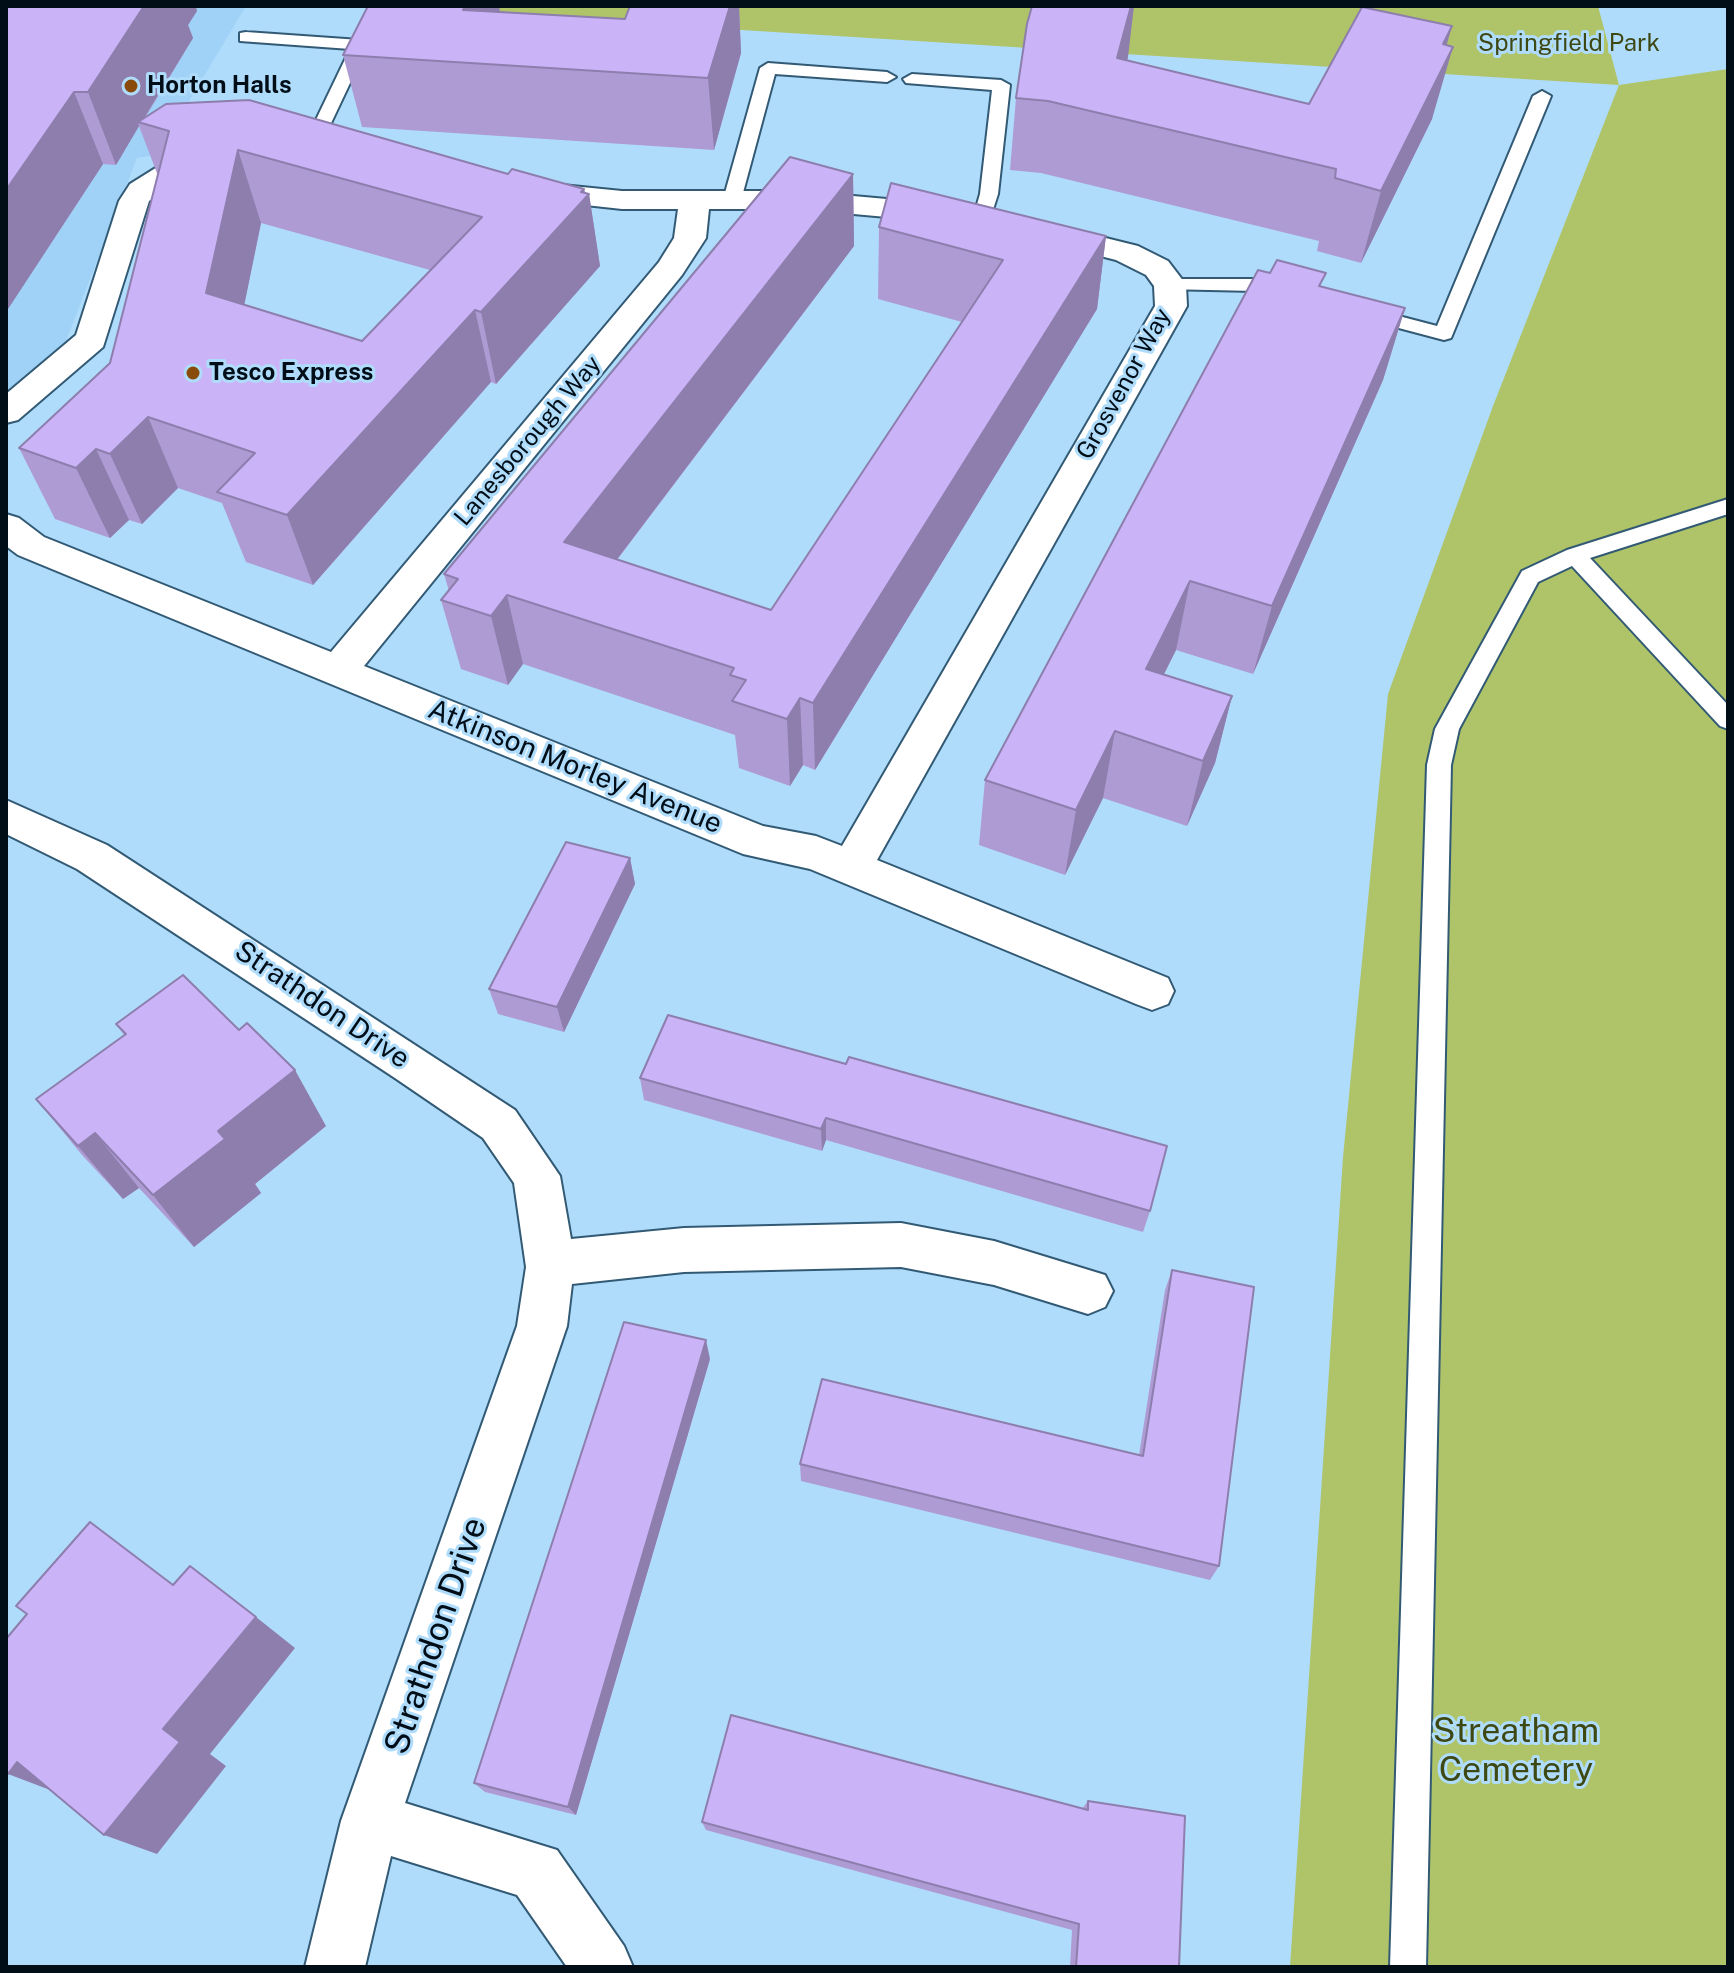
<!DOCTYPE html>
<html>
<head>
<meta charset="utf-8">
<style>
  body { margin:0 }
  #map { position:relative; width:1734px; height:1973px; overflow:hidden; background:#b0dcfb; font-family:"Public Sans",sans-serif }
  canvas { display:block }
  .frame { position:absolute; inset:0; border:8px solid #010e18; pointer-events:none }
</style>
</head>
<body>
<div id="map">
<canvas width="1734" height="1973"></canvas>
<div class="frame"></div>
</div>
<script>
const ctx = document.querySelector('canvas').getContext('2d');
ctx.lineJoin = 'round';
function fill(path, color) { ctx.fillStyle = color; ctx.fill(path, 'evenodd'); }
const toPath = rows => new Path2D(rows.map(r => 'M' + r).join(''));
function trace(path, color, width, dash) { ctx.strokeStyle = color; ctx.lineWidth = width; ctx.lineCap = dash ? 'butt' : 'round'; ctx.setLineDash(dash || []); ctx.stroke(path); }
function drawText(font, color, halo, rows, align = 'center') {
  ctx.font = font + ' "Public Sans",sans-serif'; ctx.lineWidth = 6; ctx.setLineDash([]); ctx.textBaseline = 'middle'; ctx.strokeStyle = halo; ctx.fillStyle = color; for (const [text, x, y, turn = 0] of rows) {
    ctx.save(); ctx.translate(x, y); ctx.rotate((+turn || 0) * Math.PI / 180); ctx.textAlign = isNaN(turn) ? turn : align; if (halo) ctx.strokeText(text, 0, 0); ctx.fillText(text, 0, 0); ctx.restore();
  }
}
fill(toPath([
  [6,6,246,6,157,155,137,158,66,341,6,392]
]), '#9fd2f6');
fill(toPath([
  [359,6,1598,6,1619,85,1728,69,1728,1967,1290,1967,1343,1157,1388,694,1493,406,1619,85]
]), '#afc468');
const lane = toPath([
  [246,32,360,40,368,45,315,157,309,158,300,153,350,49,240,41,240,33,246,32],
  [768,63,887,72,896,77,887,82,775,74,741,200,732,205,726,204,723,200,760,68,768,63],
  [912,74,1001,80,1010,85,998,194,989,222,975,222,973,218,980,194,992,90,906,83,903,79,912,74],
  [1542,91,1551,96,1451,338,1444,340,1361,318,1358,314,1361,310,1368,308,1437,326,1533,96,1542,91],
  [1170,279,1255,279,1290,288,1293,292,1283,298,1255,291,1163,289,1160,285,1170,279],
  [1728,499,1728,514,1590,558,1728,705,1728,729,1720,726,1572,566,1538,582,1459,729,1451,765,1426,1967,1390,1967,1427,765,1435,729,1522,571,1567,550,1728,499]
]);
const street = toPath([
  [214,150,225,153,229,159,225,165,190,172,149,201,103,347,18,420,6,423,6,394,76,335,119,201,130,184,170,159,214,150],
  [532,182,622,191,798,191,942,204,953,206,958,213,953,220,942,222,798,209,709,209,706,238,682,275,364,666,763,826,816,836,842,846,1155,306,1154,286,1146,275,1116,260,1038,240,1033,233,1038,226,1049,224,1138,246,1168,261,1181,278,1186,285,1187,306,877,860,1168,978,1174,991,1168,1004,1152,1010,1136,1004,810,869,743,854,18,555,6,546,6,514,19,518,44,537,331,652,659,262,674,238,678,209,622,209,521,198,517,191,521,184,532,182],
  [6,800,107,845,515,1110,560,1176,571,1239,684,1228,901,1223,994,1241,1105,1275,1113,1291,1105,1307,1088,1314,994,1285,901,1267,684,1272,572,1284,567,1326,405,1803,557,1850,624,1946,633,1967,567,1967,517,1895,391,1856,365,1967,305,1967,341,1821,517,1326,526,1267,514,1183,483,1138,395,1078,77,869,6,834,6,800]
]);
trace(lane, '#325a74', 4);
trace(street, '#325a74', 4);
fill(lane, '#fff');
fill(street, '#fff');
fill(toPath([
  [6,6,197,11,188,25,193,38,145,118,508,174,584,189,585,193,589,194,600,266,496,384,491,382,313,585,246,562,222,503,178,488,142,524,129,520,110,538,55,519,19,448,110,363,158,176,139,126,116,165,103,164,6,312],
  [261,223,430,270,362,341,244,305],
  [630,6,739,6,741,53,714,150,362,127,343,55,500,12,625,19],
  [1447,45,1432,119,1361,263,1317,251,1319,241,1041,173,1010,170,1016,98,1128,57,1127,60,1309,104],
  [853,174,854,246,617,560,771,610,962,322,878,299,879,227,1106,236,1097,309,815,770,803,765,790,786,739,768,735,735,523,664,508,685,461,669,441,600,449,591,444,574],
  [1322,287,1405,308,1383,380,1253,674,1176,650,1164,674,1232,696,1215,763,1187,826,1103,798,1065,875,979,845,985,780],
  [630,858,635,884,564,1032,498,1014,489,989],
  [668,1015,1150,1211,1143,1232,826,1140,822,1151,644,1100,640,1078],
  [116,1024,326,1126,255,1184,261,1193,194,1247,139,1188,123,1199,82,1155,36,1099,124,1035],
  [1172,1270,1219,1566,1210,1580,801,1481,800,1464,1139,1455,1165,1290],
  [710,1359,576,1815,485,1792,474,1783],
  [1088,1801,1179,1967,1070,1967,1072,1930,706,1830,702,1822,1082,1809]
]), '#ae9bd4');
fill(toPath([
  [144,6,196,6,197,11,188,25,193,38,141,123,138,122,139,126,116,165,88,92],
  [465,6,499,6,502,22,463,10],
  [727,6,739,6,741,53,714,150,708,78],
  [1131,6,1134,6,1128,57,1112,116,1117,58],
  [1452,26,1437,79,1453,47,1432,119,1361,263,1381,191,1443,44],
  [74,92,103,164,6,312,6,190],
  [238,150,261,223,232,365,206,293],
  [853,174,854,246,577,612,564,542],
  [584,189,586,198,589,194,600,266,496,384,481,312],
  [1106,236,1097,309,815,770,813,703],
  [1405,308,1383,380,1253,674,1272,606],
  [475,310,491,382,313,585,287,515],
  [148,417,178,488,142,524,110,454],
  [96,449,129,520,110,538,76,468],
  [1190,581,1176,650,1133,736,1146,669],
  [507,595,523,664,508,685,491,616],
  [1232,696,1215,763,1187,826,1203,761],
  [800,698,803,765,790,786,787,719],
  [1115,731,1103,798,1065,875,1076,810],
  [630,858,635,884,564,1032,557,1007],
  [295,1070,326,1126,255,1184,261,1193,194,1247,153,1195,218,1131],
  [826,1118,826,1140,822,1151,821,1129],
  [95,1133,139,1188,123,1199,78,1146],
  [706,1340,710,1359,576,1815,568,1807],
  [256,1617,295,1648,210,1754,226,1766,157,1854,104,1835,163,1729],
  [17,1762,66,1796,8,1774]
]), '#8d7ead');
const building = toPath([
  [6,6,144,6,88,92,74,92,6,190,6,6],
  [368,6,465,6,463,10,625,19,630,6,730,6,708,78,343,55,368,6],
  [1032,6,1131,6,1117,58,1309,104,1362,7,1452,26,1443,44,1453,47,1381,191,1335,178,1336,169,1048,101,1016,98,1027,24,1032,6],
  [249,100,508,174,512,169,584,189,581,192,589,194,481,312,475,310,287,515,217,492,255,453,148,417,110,454,96,449,76,468,19,448,110,363,169,131,138,122,166,104,249,100],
  [238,150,482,217,362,341,206,293,238,150],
  [790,157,853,174,564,542,771,610,1003,260,879,227,891,183,1106,236,813,703,800,698,787,719,732,701,746,680,730,675,734,668,507,595,491,616,441,600,458,579,444,574,790,157],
  [1277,260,1326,273,1319,286,1405,308,1272,606,1190,581,1146,669,1232,696,1203,761,1115,731,1076,810,985,780,1258,270,1270,273,1277,260],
  [566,842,630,858,557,1007,489,989,566,842],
  [183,975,239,1030,247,1023,295,1070,218,1131,225,1139,153,1195,95,1133,78,1146,36,1099,126,1034,116,1024,183,975],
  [668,1015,846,1064,849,1057,1167,1146,1150,1211,826,1118,821,1129,640,1078,668,1015],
  [1172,1270,1254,1287,1219,1566,800,1464,822,1379,1143,1456,1172,1270],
  [624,1322,706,1340,568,1807,474,1783,624,1322],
  [90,1522,173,1585,190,1566,256,1617,163,1729,180,1742,104,1835,17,1762,8,1774,6,1772,6,1639,27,1614,16,1606,90,1522],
  [731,1715,1088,1810,1088,1801,1185,1816,1179,1967,1076,1967,1079,1924,702,1822,731,1715]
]);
fill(building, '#cab4f7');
trace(building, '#8d7ead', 2);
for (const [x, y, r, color] of [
  [131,86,8,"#884b0a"],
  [193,373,8,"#884b0a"]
]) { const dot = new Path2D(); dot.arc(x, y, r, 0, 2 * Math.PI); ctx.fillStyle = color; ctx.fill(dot); trace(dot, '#b0dcfb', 3); }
drawText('24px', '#3e4813', '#b0dcfb', [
  ["Springfield Park",1569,44]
]);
drawText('bold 24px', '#010e18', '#b0dcfb', [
  ["Horton Halls",147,86],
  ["Tesco Express",209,373]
], 'left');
drawText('24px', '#010e18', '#b0dcfb', [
  ["Grosvenor Way",1124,384,-61],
  ["Lanesborough Way",528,441,-50]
]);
drawText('28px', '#010e18', '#b0dcfb', [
  ["Atkinson Morley Avenue",575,767,22],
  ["Strathdon Drive",322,1005,34]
]);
drawText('34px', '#010e18', '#b0dcfb', [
  ["Strathdon Drive",436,1636,-71]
]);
drawText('34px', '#3e4813', '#b0dcfb', [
  ["Streatham",1516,1732],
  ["Cemetery",1516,1771]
]);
</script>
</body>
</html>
